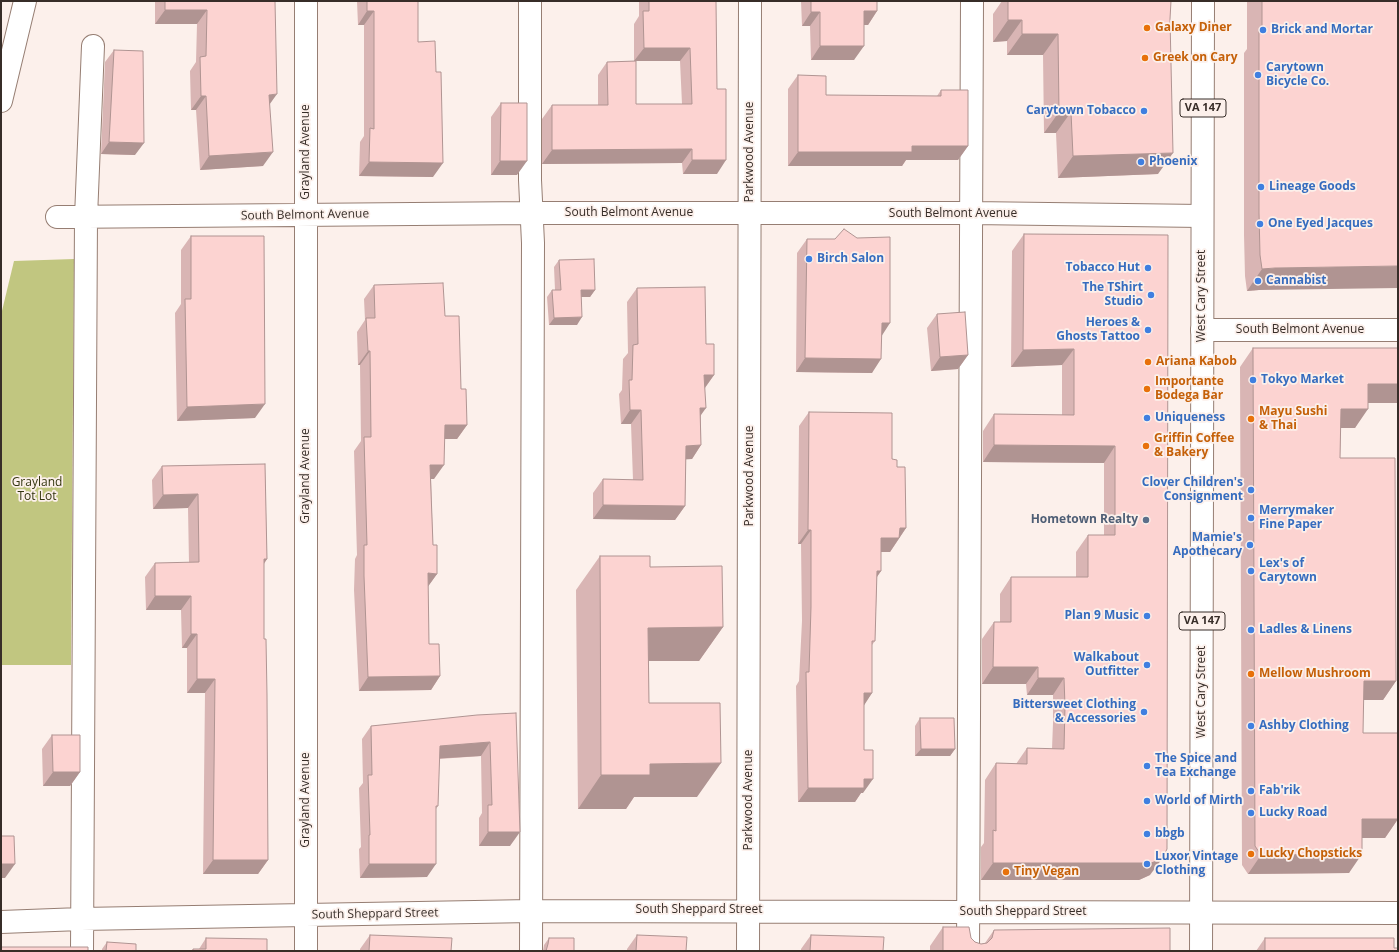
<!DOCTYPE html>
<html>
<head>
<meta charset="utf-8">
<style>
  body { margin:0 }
  #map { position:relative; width:1399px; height:952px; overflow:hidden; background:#fcf0eb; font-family:"Open Sans",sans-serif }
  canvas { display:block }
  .frame { position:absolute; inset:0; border:2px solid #372d28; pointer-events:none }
</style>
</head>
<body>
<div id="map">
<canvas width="1399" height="952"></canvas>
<div class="frame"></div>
</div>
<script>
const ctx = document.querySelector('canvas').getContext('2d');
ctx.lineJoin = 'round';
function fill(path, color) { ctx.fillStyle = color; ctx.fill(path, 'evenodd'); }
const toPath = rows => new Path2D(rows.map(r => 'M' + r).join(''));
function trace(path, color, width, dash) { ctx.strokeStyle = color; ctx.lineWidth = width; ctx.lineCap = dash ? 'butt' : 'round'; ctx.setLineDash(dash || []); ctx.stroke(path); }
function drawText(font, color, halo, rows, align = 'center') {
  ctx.font = font + ' "Open Sans",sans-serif'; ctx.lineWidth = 3.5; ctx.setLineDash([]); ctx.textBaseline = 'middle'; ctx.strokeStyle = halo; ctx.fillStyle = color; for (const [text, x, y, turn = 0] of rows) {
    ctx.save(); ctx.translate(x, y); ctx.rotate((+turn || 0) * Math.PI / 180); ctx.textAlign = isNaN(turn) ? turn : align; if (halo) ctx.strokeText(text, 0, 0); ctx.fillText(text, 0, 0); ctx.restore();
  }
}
fill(toPath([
  [74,259,71,665,1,665,1,315,14,261]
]), '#c1c680');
const minor = toPath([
  [306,1,306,951],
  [530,1,530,180,533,243,531,951],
  [57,217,532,213,972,213,1202,216],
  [1202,330,1398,330],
  [1,922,81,919,531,911,1398,913],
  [82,951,86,217,93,46],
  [748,951,750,1],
  [968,951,972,1]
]);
const major = toPath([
  [1201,951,1203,1]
]);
const highway = toPath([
  [1,101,25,1]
]);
trace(minor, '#967e73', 24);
trace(major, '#967e73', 24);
trace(highway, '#967e73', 24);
trace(minor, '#fff', 22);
trace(major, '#fff', 22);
trace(highway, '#fff', 22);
fill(toPath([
  [155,1,275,1,269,105,263,166,200,170,196,110,191,110,190,71,196,62,197,24,155,24],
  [357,1,418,1,418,42,433,177,359,176,360,142,364,136,364,25,358,25],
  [639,1,716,1,717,174,683,174,682,163,542,164,542,119,552,105,598,105,598,75,607,62,634,61,634,24,639,16],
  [636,61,680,61,682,104,636,104],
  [801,1,877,1,877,11,868,25,864,25,854,60,811,60,810,26,802,26],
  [1002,1,1171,1,1158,174,1058,178,1056,133,1044,133,1043,55,1007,55,1007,41,993,42,993,14],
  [1247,1,1398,1,1259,290,1247,291,1245,276,1244,235,1244,53,1247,49],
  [114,50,135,155,101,154,105,62],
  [798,75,826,95,937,96,941,90,968,146,958,160,906,160,902,166,788,166,788,89],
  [501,103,517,175,491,175,491,117],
  [1024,234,1168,235,1150,875,1139,880,981,880,981,847,984,843,985,780,996,763,1016,764,1027,748,1052,749,1053,723,1053,695,1027,695,1026,684,982,684,982,639,994,622,1000,622,1000,594,1011,577,1076,577,1076,552,1088,535,1104,535,1104,463,983,462,983,431,994,414,1062,415,1062,365,1011,367,1012,251],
  [191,236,255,418,177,421,175,313,181,304,181,250],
  [807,239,882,335,872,373,796,372,797,253],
  [559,260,595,290,590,297,581,297,577,325,549,325,547,297,552,290,555,290,554,267],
  [374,285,445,316,461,389,467,425,457,439,444,439,434,479,431,479,433,545,437,574,428,586,429,644,440,676,431,690,359,691,354,590,355,559,357,555,354,451,361,441,360,365,358,365,357,332,365,320,364,299],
  [637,288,706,344,714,375,705,388,701,415,701,445,692,459,686,459,685,506,675,520,593,519,593,493,603,479,633,480,631,424,621,424,619,394,622,390,623,359,628,353,627,302],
  [937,314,968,355,958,369,931,371,927,328],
  [1253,348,1398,403,1368,403,1355,428,1341,428,1340,458,1396,681,1383,700,1363,700,1363,733,1398,733,1398,819,1385,838,1362,838,1349,873,1248,874,1242,865,1240,367],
  [809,412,892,459,897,467,906,528,890,552,881,552,881,571,877,577,875,641,872,645,872,693,864,704,863,793,861,793,855,802,798,802,796,686,799,681,802,621,801,544,798,544,799,426],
  [265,464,267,559,264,564,264,639,268,860,258,874,203,874,205,693,187,693,187,648,182,648,181,610,146,610,145,577,155,563,189,563,188,508,153,509,152,480,162,466],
  [600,556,650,567,723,627,699,661,649,661,649,703,697,797,634,797,626,809,578,809,576,590],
  [516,713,510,846,479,846,479,818,482,813,481,756,439,759,438,806,436,809,427,877,360,878,359,849,361,847,359,788,363,783,362,739,371,726],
  [920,718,955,749,950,756,915,756,915,726],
  [52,735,80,772,70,786,43,786,42,749],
  [943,927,971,938,975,942,981,944,985,943,994,930,1170,951,930,951,930,946],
  [370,935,451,951,360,951,360,949],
  [637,935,686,951,627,951,627,949],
  [811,935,883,951,801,951,801,949],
  [206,938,267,951,191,951,193,949,199,949],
  [549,938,574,951,543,951,544,945],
  [1265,938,1265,951,1256,951],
  [107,942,136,951,102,951,102,949]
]), '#d9b5b4');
fill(toPath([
  [165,10,207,10,197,24,155,24],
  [367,11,374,11,364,25,358,25],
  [864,11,877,11,868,25,854,25],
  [811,12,820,12,810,26,802,26],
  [1008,20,1022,20,1007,41,993,42],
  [1022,34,1058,34,1043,55,1007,55],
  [820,46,864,46,854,60,811,60],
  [644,48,690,48,680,61,634,61],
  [277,94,267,108,269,95],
  [201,96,206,96,196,110,191,110],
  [1059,112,1071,112,1056,133,1044,133],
  [109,142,144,143,135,155,101,154],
  [912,146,968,146,958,160,906,160,902,166,788,166,798,152],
  [692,149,682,163,542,164,552,150],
  [273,152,263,166,200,170,209,156],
  [1173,153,1158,174,1058,178,1073,156],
  [692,160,726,160,717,174,683,174],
  [500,161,527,161,517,175,491,175],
  [369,162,443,163,433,177,359,176],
  [1398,266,1398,288,1259,290,1247,291,1262,269,1275,268],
  [581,290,595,290,590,297,576,297],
  [582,317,577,325,549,325,554,318],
  [882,323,890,323,881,337],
  [1074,349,1062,365,1011,367,1023,350],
  [368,351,370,351,360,365,358,365],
  [968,355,958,369,931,371,940,357],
  [805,358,881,359,872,373,796,372],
  [704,375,714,375,704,389],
  [1368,384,1398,384,1398,403,1355,403],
  [265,404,255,418,177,421,187,407],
  [700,408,706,408,696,422],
  [1341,409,1368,409,1355,428,1328,428],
  [630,410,641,410,631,424,621,424],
  [445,425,467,425,457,439,435,439],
  [701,445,692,459,676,460,686,446],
  [994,445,1115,446,1104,463,983,462],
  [430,465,444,465,434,479,420,479],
  [198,494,188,508,153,509,163,495],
  [603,505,685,506,675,520,593,519],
  [900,528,906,528,890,552,871,552,881,538],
  [808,530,811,530,801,544,798,544],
  [264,559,267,559,257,573],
  [877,571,881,571,871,585],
  [428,573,437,574,427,588],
  [155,596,191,596,181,610,146,610],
  [723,627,699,661,625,661,648,628],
  [191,634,197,634,187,648,182,648],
  [993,667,1038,667,1026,684,982,684],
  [440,676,431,690,359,691,368,677],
  [1038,678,1064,678,1053,695,1027,695],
  [197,679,215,679,205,693,187,693],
  [1364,681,1396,681,1383,700,1350,700],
  [864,693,872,693,863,707],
  [490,742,481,756,430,759,440,746],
  [921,749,955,749,950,756,915,756],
  [721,763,697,797,634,797,626,809,578,809,601,775,650,764],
  [53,772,80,772,70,786,43,786],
  [864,779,873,779,863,793,861,793,855,802,798,802,808,788],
  [1362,819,1398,819,1385,838,1349,838],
  [488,832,520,832,510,846,479,846],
  [1362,854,1349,873,1248,874,1261,855],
  [1162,859,1150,875,1139,880,981,880,993,863],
  [213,860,268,860,258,874,203,874],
  [1,864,15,864,5,878,1,878],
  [369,864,436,864,427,877,360,878]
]), '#b09492');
const building = toPath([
  [165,1,275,1,277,94,269,95,273,152,209,156,206,96,201,96,200,57,206,56,207,10,165,10,165,1],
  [367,1,418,1,418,42,435,41,436,72,441,72,443,163,369,162,370,128,374,129,374,11,367,11,367,1],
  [649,1,716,1,717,89,726,89,726,160,692,160,692,149,552,150,552,105,608,105,607,62,636,61,636,104,692,104,690,48,644,48,643,11,649,11,649,1],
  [811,1,877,1,877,11,864,11,864,46,820,46,820,12,811,12,811,1],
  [1008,1,1171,1,1170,19,1173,153,1073,156,1071,112,1059,112,1058,34,1022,34,1022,20,1008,20,1008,1],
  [1262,1,1398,1,1398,266,1275,268,1262,269,1260,255,1259,213,1259,31,1262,31,1262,1],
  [114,50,143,51,144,143,109,142,114,50],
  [798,75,826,76,826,95,941,96,941,90,968,90,968,146,912,146,912,152,798,152,798,75],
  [501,103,527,103,527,161,500,161,501,103],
  [844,229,857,238,890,237,890,323,882,323,881,359,805,358,807,239,835,239,844,229],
  [1024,234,1168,235,1167,849,1162,859,1151,863,993,863,993,830,996,831,996,763,1027,764,1027,748,1064,749,1065,706,1064,678,1038,678,1038,667,993,667,994,622,1011,622,1011,577,1088,577,1088,535,1115,535,1115,446,994,445,994,414,1074,415,1074,349,1023,350,1024,234],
  [191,236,264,236,265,404,187,407,185,299,191,299,191,236],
  [594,259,595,290,581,290,582,317,554,318,552,290,561,290,559,260,594,259],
  [443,283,445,316,459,316,461,389,466,389,467,425,445,425,444,465,430,465,433,545,437,545,437,574,428,573,429,644,439,644,440,676,368,677,364,576,364,545,367,545,364,437,371,437,370,351,368,351,366,318,375,318,374,285,443,283],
  [705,287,706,344,714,344,714,375,704,375,706,408,700,408,701,445,686,446,685,506,603,505,603,479,643,480,641,410,630,410,629,380,632,380,633,345,638,344,637,288,705,287],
  [965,312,968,355,940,357,937,314,965,312],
  [1253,348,1398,348,1398,384,1368,384,1368,409,1341,409,1340,458,1395,458,1396,681,1364,681,1363,733,1398,733,1398,819,1362,819,1362,854,1261,855,1255,846,1253,348],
  [809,412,892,413,892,459,897,460,897,467,905,467,906,528,900,528,899,538,881,538,881,571,877,571,875,641,872,641,872,693,864,693,864,750,873,750,873,779,864,779,864,788,808,788,806,672,809,672,811,607,811,530,808,530,809,412],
  [265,464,267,559,264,559,264,639,266,639,267,695,268,860,213,860,215,679,197,679,197,634,191,634,191,596,155,596,155,563,199,562,198,494,163,495,162,466,265,464],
  [600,556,650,556,650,567,722,566,723,627,648,628,649,703,720,703,721,763,650,764,650,775,601,775,600,556],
  [516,713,520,832,488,832,488,805,492,805,490,742,440,746,438,806,436,806,436,864,369,864,369,835,370,835,368,775,372,775,371,726,477,715,516,713],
  [920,718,954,718,955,749,921,749,920,718],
  [52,735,80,735,80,772,53,772,52,735],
  [1,836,14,836,15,864,1,864,1,836],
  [943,927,969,927,971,938,975,942,981,944,987,943,992,938,994,930,1170,928,1170,951,943,951,943,927],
  [370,935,452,938,451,951,369,951,370,935],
  [637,935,687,937,686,951,636,951,637,935],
  [811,935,884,937,883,951,810,951,811,935],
  [206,938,267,939,267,951,193,951,193,949,206,949,206,938],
  [549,938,574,938,574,951,546,951,548,944,549,938],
  [1265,938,1394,938,1394,948,1398,948,1398,951,1265,951,1265,938],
  [107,942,136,944,136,951,106,951,107,942],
  [1,947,88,947,88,951,1,951,1,947]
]);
fill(building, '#fcd3d1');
trace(building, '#b09492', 1);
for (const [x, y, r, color] of [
  [1147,28,4,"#e8710a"],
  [1263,30,4,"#3f7fe0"],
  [1145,58,4,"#e8710a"],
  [1258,75,4,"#3f7fe0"],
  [1144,111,4,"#3f7fe0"],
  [1141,162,4,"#3f7fe0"],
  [1261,187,4,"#3f7fe0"],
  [1260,224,4,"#3f7fe0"],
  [809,259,4,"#3f7fe0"],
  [1148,268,4,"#3f7fe0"],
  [1258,281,4,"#3f7fe0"],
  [1151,295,4,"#3f7fe0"],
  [1148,330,4,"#3f7fe0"],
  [1148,362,4,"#e8710a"],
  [1253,380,4,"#3f7fe0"],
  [1147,389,4,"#e8710a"],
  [1147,418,4,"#3f7fe0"],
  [1251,419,4,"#e8710a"],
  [1146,446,4,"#e8710a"],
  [1251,490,4,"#3f7fe0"],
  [1251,518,4,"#3f7fe0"],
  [1146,520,4,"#5c6f8a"],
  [1250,545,4,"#3f7fe0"],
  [1251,571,4,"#3f7fe0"],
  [1147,616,4,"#3f7fe0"],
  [1251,630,4,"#3f7fe0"],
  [1147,665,4,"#3f7fe0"],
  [1251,674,4,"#e8710a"],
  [1144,712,4,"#3f7fe0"],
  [1251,726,4,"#3f7fe0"],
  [1147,766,4,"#3f7fe0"],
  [1251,791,4,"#3f7fe0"],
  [1147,801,4,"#3f7fe0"],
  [1251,813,4,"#3f7fe0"],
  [1147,834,4,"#3f7fe0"],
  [1251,854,4,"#e8710a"],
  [1147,864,4,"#3f7fe0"],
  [1006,872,4,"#e8710a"]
]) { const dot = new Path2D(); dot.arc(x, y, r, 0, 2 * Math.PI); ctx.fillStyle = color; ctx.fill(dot); trace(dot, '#fcf0eb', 1.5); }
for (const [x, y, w] of [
  [1203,108,46],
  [1202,621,46]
]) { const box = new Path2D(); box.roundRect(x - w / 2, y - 9, w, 18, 3); ctx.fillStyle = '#fcf0eb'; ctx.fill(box); trace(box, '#372d28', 1); }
drawText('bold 11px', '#372d28', null, [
  ["VA 147",1203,108],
  ["VA 147",1202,621]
]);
drawText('bold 12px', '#c56008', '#fcf0eb', [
  ["Galaxy Diner",1155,28],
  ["Greek on Cary",1153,58],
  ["Ariana Kabob",1156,362],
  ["Importante",1155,382],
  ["Bodega Bar",1155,396],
  ["Mayu Sushi",1259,412],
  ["& Thai",1259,426],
  ["Griffin Coffee",1154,439],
  ["& Bakery",1154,453],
  ["Mellow Mushroom",1259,674],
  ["Lucky Chopsticks",1259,854],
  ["Tiny Vegan",1014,872]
], 'left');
drawText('bold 12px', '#366cbe', '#fcf0eb', [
  ["Brick and Mortar",1271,30],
  ["Carytown",1266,68],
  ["Bicycle Co.",1266,82],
  ["Carytown Tobacco",1136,111,"right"],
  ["Phoenix",1149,162],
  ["Lineage Goods",1269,187],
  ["One Eyed Jacques",1268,224],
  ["Birch Salon",817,259],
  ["Tobacco Hut",1140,268,"right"],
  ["Cannabist",1266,281],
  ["The TShirt",1143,288,"right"],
  ["Studio",1143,302,"right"],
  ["Heroes &",1140,323,"right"],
  ["Ghosts Tattoo",1140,337,"right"],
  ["Tokyo Market",1261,380],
  ["Uniqueness",1155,418],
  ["Clover Children's",1243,483,"right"],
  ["Consignment",1243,497,"right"],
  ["Merrymaker",1259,511],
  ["Fine Paper",1259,525],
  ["Mamie's",1242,538,"right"],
  ["Apothecary",1242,552,"right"],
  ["Lex's of",1259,564],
  ["Carytown",1259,578],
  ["Plan 9 Music",1139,616,"right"],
  ["Ladles & Linens",1259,630],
  ["Walkabout",1139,658,"right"],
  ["Outfitter",1139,672,"right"],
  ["Bittersweet Clothing",1136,705,"right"],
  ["& Accessories",1136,719,"right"],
  ["Ashby Clothing",1259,726],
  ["The Spice and",1155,759],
  ["Tea Exchange",1155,773],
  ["Fab'rik",1259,791],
  ["World of Mirth",1155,801],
  ["Lucky Road",1259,813],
  ["bbgb",1155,834],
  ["Luxor Vintage",1155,857],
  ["Clothing",1155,871]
], 'left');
drawText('12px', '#372d28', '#fcf0eb', [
  ["Grayland Avenue",306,152,-90],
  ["Parkwood Avenue",750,152,-90],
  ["South Belmont Avenue",629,213],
  ["South Belmont Avenue",953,214],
  ["South Belmont Avenue",305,215,-1],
  ["West Cary Street",1202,296,-90],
  ["South Belmont Avenue",1300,330],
  ["Grayland Avenue",306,476,-90],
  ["Parkwood Avenue",750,476,-90],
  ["West Cary Street",1202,692,-90],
  ["Grayland Avenue",306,800,-90],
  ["Parkwood Avenue",749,800,-90],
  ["South Sheppard Street",699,910],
  ["South Sheppard Street",1023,912],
  ["South Sheppard Street",375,914,-1]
]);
drawText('12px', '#33350e', '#fcf0eb', [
  ["Grayland",37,483],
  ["Tot Lot",37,497]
]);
drawText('bold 12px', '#4e5e75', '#fcf0eb', [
  ["Hometown Realty",1138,520]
], 'right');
</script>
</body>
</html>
